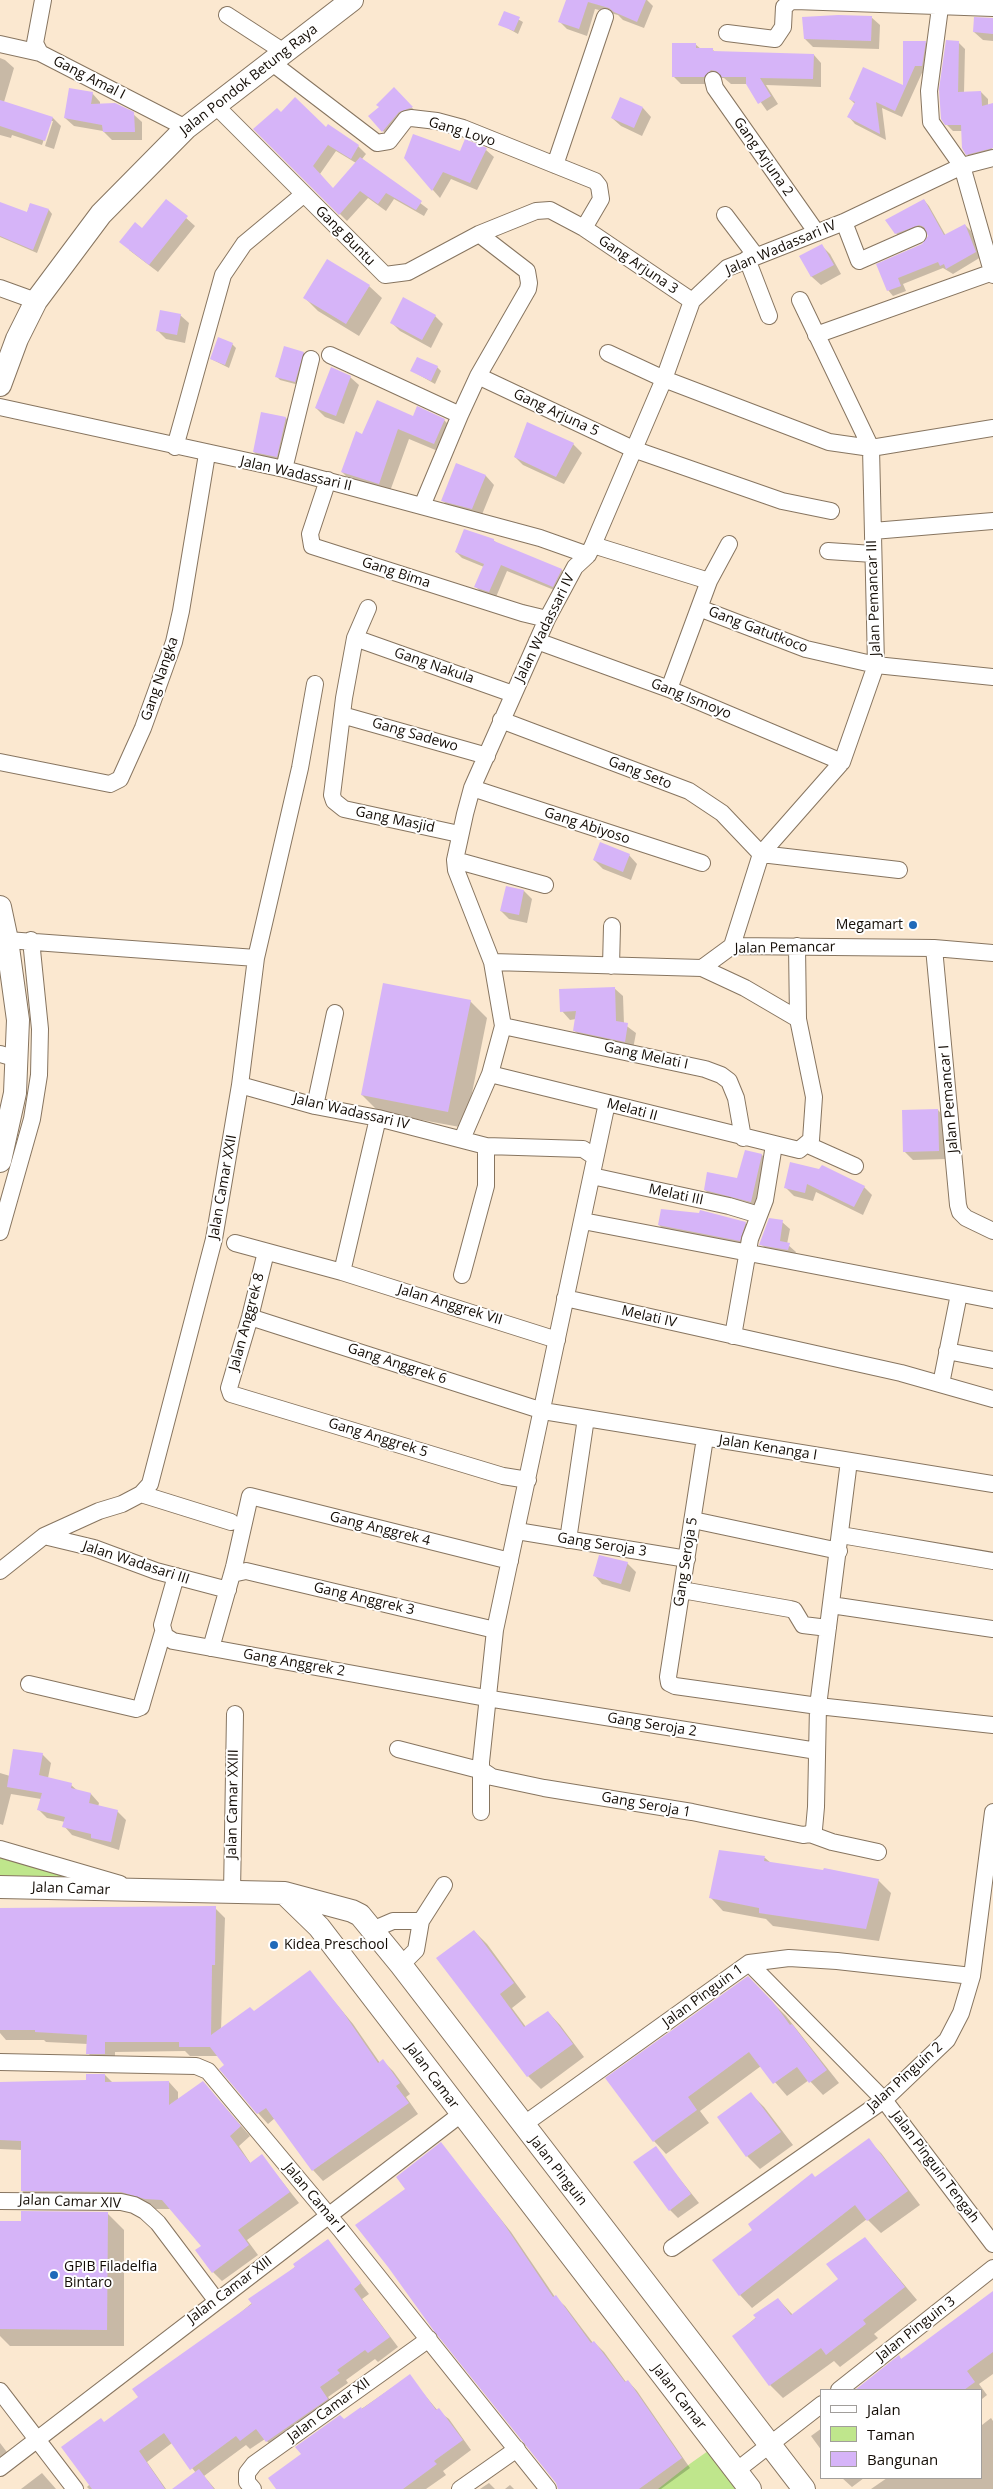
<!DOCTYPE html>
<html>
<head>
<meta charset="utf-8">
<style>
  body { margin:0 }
  #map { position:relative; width:993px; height:2489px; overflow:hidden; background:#fbe8d0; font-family:"Open Sans",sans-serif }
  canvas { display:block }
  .legend { position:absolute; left:820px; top:2389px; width:162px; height:90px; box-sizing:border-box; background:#fff; border:1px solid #a19e9b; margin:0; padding:6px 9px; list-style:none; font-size:15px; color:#130c05 }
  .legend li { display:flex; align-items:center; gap:10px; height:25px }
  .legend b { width:25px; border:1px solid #a19e9b }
</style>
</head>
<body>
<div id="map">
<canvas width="993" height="2489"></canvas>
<ul class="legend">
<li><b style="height:6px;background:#fff"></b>Jalan</li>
<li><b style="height:14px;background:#bfe68c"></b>Taman</li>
<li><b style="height:14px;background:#d6b4f8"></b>Bangunan</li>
</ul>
</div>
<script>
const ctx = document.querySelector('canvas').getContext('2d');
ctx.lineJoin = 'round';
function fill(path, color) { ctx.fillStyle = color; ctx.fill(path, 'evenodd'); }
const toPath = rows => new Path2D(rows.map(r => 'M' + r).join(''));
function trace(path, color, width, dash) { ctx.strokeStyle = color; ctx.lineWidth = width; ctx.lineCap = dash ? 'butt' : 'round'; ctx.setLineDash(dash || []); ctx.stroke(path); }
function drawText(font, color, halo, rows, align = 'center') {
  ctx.font = font + ' "Open Sans",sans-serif'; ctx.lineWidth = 4; ctx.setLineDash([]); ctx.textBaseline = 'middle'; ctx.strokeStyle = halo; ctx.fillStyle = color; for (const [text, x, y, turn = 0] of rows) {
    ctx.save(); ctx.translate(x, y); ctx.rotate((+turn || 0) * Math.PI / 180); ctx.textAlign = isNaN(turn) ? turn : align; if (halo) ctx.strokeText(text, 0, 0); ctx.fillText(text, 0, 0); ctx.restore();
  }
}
fill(toPath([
  [0,1851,143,1891,0,1886],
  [708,2451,738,2489,658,2489,691,2463]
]), '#bfe68c');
fill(toPath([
  [567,0,647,0,653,6,644,28,623,20,618,15,595,9,587,36,567,29,560,22],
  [505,12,523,22,518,34,500,24],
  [871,17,880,25,879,49,813,47,805,39],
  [993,19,993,41,983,40,974,32],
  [925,42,932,49,929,73,922,73,902,117,882,108,886,140,855,124,849,117,855,104,850,99,904,87],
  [958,42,965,49,964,93,981,92,988,99,988,106,993,104,992,156,974,161,967,154,962,131,953,131,946,124],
  [695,44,701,49,712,49,716,53,814,55,821,63,821,87,766,85,778,104,767,111,748,84,731,84,724,78,718,78,712,84,681,84,673,76],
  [0,58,5,60,14,68,4,102,53,118,61,126,54,149,45,146,53,121,50,121,42,145,12,135,11,138,0,135],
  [394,89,419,115,390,139,370,116,380,107],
  [92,93,100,102,100,105,133,114,142,122,142,140,112,140,103,131,74,126,65,118],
  [621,99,643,108,651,117,642,136,621,126,612,118],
  [281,114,326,128,328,126,358,146,366,154,362,159,428,209,424,216,394,199,386,211,368,198,347,221,255,129],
  [336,151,356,163,333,189,320,174],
  [465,141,486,150,494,157,477,190,451,179,440,198,405,158,461,152],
  [166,200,195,226,158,272,129,250,142,230],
  [924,200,929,206,946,236,965,225,971,231,981,257,953,274,943,268,903,284,906,291,893,296,888,290,929,236,925,230,902,239,896,233],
  [0,203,27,213,30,204,49,210,52,214,37,253,0,237],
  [821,245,830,254,841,274,821,285,812,277,801,257],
  [369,286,382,298,359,336,318,311,305,298],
  [180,315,189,323,185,343,166,339,158,331],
  [435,316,443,324,431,348,400,331,391,322],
  [232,344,236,348,229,368,211,359],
  [303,353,307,357,299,385,280,380,276,376],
  [437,367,441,371,435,384,412,371],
  [350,377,359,385,344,424,325,417,316,408],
  [262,413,286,418,294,427,285,465,262,460,254,452],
  [414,418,444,420,455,431,445,454,409,439,389,494,353,483,342,472,363,435],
  [573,444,582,453,564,484,523,465,515,457],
  [457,465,486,476,494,485,481,517,451,509,443,501],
  [493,540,497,543,562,570,568,576,559,592,507,571,496,597,482,593,476,587,484,567,462,558,456,552],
  [629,855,637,864,631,880,603,869,594,860],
  [507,887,524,891,532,899,527,923,509,919,501,911],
  [614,988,623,996,624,1024,636,1033,633,1049,583,1039,574,1030,576,1019,570,1020,562,1011],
  [470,1001,487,1018,465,1128,379,1112,362,1095],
  [938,1110,946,1119,947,1159,913,1160,904,1151],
  [746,1151,762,1155,768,1161,757,1207,711,1196,705,1190,738,1180],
  [791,1164,864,1187,872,1195,863,1215,816,1192,813,1201,794,1196,786,1188],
  [782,1222,790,1229,787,1244,796,1252,794,1257,768,1251,761,1244],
  [745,1223,751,1228,745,1246,664,1230,659,1225],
  [627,1563,636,1572,630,1592,602,1584,594,1575],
  [42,1754,51,1763,48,1778,71,1785,78,1791,91,1794,99,1803,98,1807,117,1811,126,1820,119,1850,72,1835,64,1826,65,1822,47,1818,38,1809,41,1799,11,1794,3,1825,0,1824,0,1773,10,1776],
  [720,1851,765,1858,771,1863,878,1880,891,1893,879,1941,773,1926,766,1919,723,1911,711,1898],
  [215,1908,225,1918,221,2030,254,2012,310,1972,353,2024,380,2063,383,2061,393,2071,410,2094,406,2097,418,2114,323,2181,313,2170,275,2118,268,2124,258,2113,221,2069,226,2066,219,2056,190,2056,185,2051,115,2052,115,2064,98,2064,88,2053,88,2044,46,2042,44,2040,6,2040,0,2033,0,1909],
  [474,1931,487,1944,526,1997,512,2008,526,2027,548,2012,560,2025,584,2057,541,2089,528,2076,438,1958],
  [748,1978,786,2016,839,2083,823,2095,809,2080,787,2096,761,2066,700,2111,709,2123,666,2154,654,2141],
  [105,2075,113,2083,169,2082,178,2092,178,2100,203,2082,250,2136,239,2146,251,2164,262,2156,299,2203,247,2240,258,2255,222,2281,213,2272,202,2246,171,2209,155,2209,132,2201,32,2200,22,2191,22,2150,0,2149,0,2083,88,2081],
  [751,2094,764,2107,793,2145,760,2169,747,2156],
  [868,2140,881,2153,920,2205,881,2233,867,2219,752,2308,740,2295,754,2231,815,2179],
  [441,2144,511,2232,555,2297,565,2306,593,2343,594,2342,604,2352,626,2382,628,2381,637,2391,690,2468,661,2489,561,2489,407,2189],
  [655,2148,699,2203,678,2218,670,2210],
  [107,2213,124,2230,124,2346,10,2346,0,2336,0,2223,22,2223],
  [865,2238,917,2300,874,2334,878,2338,840,2367,834,2361,783,2398,770,2385,734,2336,778,2299,793,2315,840,2280],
  [327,2240,369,2294,362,2299,398,2347,378,2362,375,2359,346,2380,348,2383,328,2397,337,2409,276,2451,265,2439,250,2449,246,2445,204,2476,215,2489,174,2489,196,2473,172,2443,147,2462,166,2489,89,2489,87,2487,90,2484,105,2423,140,2397],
  [993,2298,993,2374,979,2384,987,2395,982,2399,982,2390,857,2390,899,2357,902,2360],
  [409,2376,438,2411,449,2419,471,2450,443,2471,446,2475,426,2489,277,2489,344,2421],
  [991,2418,993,2421,993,2489,871,2489,887,2478,982,2478,982,2425],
  [822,2428,822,2451,811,2436],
  [0,2443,10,2456,0,2463],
  [42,2473,56,2489,21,2489],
  [842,2478,864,2478,852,2487],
  [489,2483,495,2489,480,2489],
  [510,2485,514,2489,505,2489]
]), '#0003');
fill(toPath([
  [566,0,646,0,637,22,614,12,609,8,588,2,579,29,558,22],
  [504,11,520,17,514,31,498,25],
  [838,15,872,16,871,41,804,39,802,17],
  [974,17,993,18,993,34,973,32],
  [946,40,959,41,958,92,981,91,982,106,993,103,993,148,966,155,962,148,961,125,945,125,941,119,939,89],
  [903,41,926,41,922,66,915,66,895,111,876,102,880,134,847,117,855,102,849,99,863,67,903,85],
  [672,43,696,43,696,48,713,48,713,51,814,54,813,79,760,78,771,96,758,104,746,84,746,77,722,77,716,71,711,70,704,77,672,77],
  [394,87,413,107,399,112,382,132,368,116,379,107,376,105],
  [69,88,93,92,91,104,115,103,134,112,135,132,103,132,102,125,64,118],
  [295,97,326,127,328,124,359,145,351,159,328,145,313,166,333,188,360,157,422,201,416,210,386,193,378,204,360,191,339,215,253,129,277,108,281,112],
  [620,97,643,107,634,128,611,118],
  [0,100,53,117,45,141,0,126],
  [413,134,460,151,465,139,487,148,470,183,443,172,432,191,404,158],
  [166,199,188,216,149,265,119,242,135,222,142,228],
  [924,199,944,235,965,224,976,252,946,269,944,264,940,266,938,262,898,278,901,286,887,291,876,264,922,244,928,236,924,227,919,225,895,234,885,220],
  [0,202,27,212,30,203,49,209,33,250,0,236],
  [822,244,834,265,811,277,799,256],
  [327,259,370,285,346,324,303,298],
  [403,297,436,315,422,340,390,323],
  [160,310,181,314,177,335,156,331],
  [218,337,233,343,225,365,210,359],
  [284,346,304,352,295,382,275,377],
  [417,357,438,366,431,381,410,371],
  [331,367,351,376,336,416,315,408],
  [377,400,413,416,417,406,445,419,434,444,398,429,379,484,341,472,356,431,362,434],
  [261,412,286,417,277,457,253,452],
  [527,422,574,443,556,477,514,457],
  [456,463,486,475,472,509,441,501],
  [464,529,494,539,494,541,562,569,553,587,501,565,489,592,474,587,484,564,455,552],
  [600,842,630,854,623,872,593,860],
  [506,886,524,890,519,915,500,911],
  [383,983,471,1000,448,1112,361,1095],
  [615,987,616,1021,628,1023,625,1042,573,1031,576,1011,560,1012,559,989],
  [938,1109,939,1151,903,1152,902,1110],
  [745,1150,762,1154,751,1202,704,1190,707,1172,737,1178],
  [790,1162,819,1169,822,1165,865,1186,854,1207,807,1184,805,1193,784,1188],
  [661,1209,699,1213,700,1210,746,1222,740,1241,658,1225],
  [769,1218,783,1220,780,1241,790,1243,788,1250,759,1245],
  [599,1555,628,1562,621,1584,593,1576],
  [13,1749,43,1753,39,1775,72,1783,71,1788,91,1793,89,1803,118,1810,111,1842,91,1838,91,1834,62,1827,65,1817,37,1810,42,1793,7,1787],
  [719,1850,765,1856,764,1861,823,1870,824,1868,879,1879,866,1929,759,1913,759,1908,709,1898],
  [216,1906,215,1965,212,1965,211,2035,250,2007,254,2011,310,1970,343,2012,378,2063,383,2059,400,2083,396,2086,409,2103,312,2171,266,2108,257,2114,219,2069,224,2065,210,2047,179,2047,179,2042,105,2042,105,2054,86,2054,87,2035,35,2032,35,2030,0,2030,0,1908],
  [474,1930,514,1983,500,1994,524,2027,548,2011,573,2044,527,2077,436,1958],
  [748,1976,773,2002,790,2025,792,2024,827,2070,809,2083,797,2067,773,2084,749,2052,688,2097,697,2110,653,2142,605,2078],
  [86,2074,105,2074,105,2082,169,2081,169,2105,203,2081,241,2126,230,2136,250,2163,262,2154,290,2192,238,2230,249,2245,212,2273,195,2250,201,2246,162,2200,145,2199,121,2192,21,2191,21,2141,0,2140,0,2082,86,2080],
  [751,2092,781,2132,746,2157,717,2117],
  [869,2138,908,2191,867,2221,855,2205,739,2296,712,2260,752,2230,748,2224,812,2173,815,2177],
  [441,2142,502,2221,553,2297,556,2295,591,2343,594,2341,625,2382,628,2380,682,2458,639,2489,558,2489,556,2483,434,2331,388,2267,355,2225,405,2189,396,2177],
  [656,2146,691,2194,669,2211,633,2162],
  [21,2211,108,2212,107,2330,0,2329,0,2221,21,2221],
  [865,2237,905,2287,863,2320,866,2324,826,2355,821,2348,769,2386,732,2336,756,2318,753,2315,778,2298,791,2315,838,2279,826,2264],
  [328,2239,361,2283,354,2289,390,2337,368,2353,365,2350,337,2370,340,2373,320,2387,328,2399,266,2442,256,2429,240,2441,236,2436,190,2470,164,2433,139,2451,165,2489,92,2489,61,2447,101,2418,104,2422,138,2397,132,2389,252,2304,248,2299,295,2267,293,2264],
  [993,2291,993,2352,967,2371,975,2382,964,2390,855,2390,899,2355,901,2359],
  [410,2374,436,2410,439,2408,463,2440,434,2461,437,2464,403,2489,276,2489,268,2478,301,2454,295,2447,340,2415,344,2419,361,2407,362,2409],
  [199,2469,214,2489,172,2489]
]), '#d6b4f8');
const street = toPath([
  [43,0,35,43,40,53,186,128],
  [941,0,929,91,931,122,962,166,993,275],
  [227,15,284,52],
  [727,33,775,39,783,27,784,7,790,2,795,1,993,8],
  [0,44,40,53],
  [271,62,377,143,389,141,406,119,411,118,437,121,463,128,595,181,599,186,601,199,584,228],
  [713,80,715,88,817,233],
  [215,105,385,275,408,272,479,234,536,211,550,210,584,228,692,301],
  [555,165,605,17],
  [725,215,756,256],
  [844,222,859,261,918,235],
  [747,259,769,316],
  [0,288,36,301],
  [816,335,993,272],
  [608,353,664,379,829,442,871,448,993,428],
  [330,355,460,415,478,376,528,289,529,283,527,271,479,234],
  [478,376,633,449,782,501,831,511],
  [0,407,284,469,540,538,588,555],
  [175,447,223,275,244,244,304,194],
  [284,469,311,359],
  [328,480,310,534,312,546,522,613,547,619],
  [422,506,460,415],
  [873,531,993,521],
  [593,545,709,581],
  [828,551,873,554],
  [368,608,355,638,344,698,332,795,334,801,344,809,459,834],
  [699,608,806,649,876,665,993,677],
  [355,638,513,694],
  [537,641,669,689,842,762],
  [669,689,709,581,729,544],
  [342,715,487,756],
  [501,720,689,791,722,813,761,854,899,870],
  [0,762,110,784,120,779,143,728,174,642,181,611,207,454],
  [472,788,702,863],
  [455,860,545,885],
  [732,946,761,854,842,762,876,665,871,448,800,300],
  [934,948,958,1205,960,1212,966,1218,993,1231],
  [256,958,300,768,315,684],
  [492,962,702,968,732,946,934,948,993,953],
  [611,966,612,926],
  [702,968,745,988,798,1019],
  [503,1026,705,1069,721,1075,729,1081,736,1098,743,1138],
  [0,1054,18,1059],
  [490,1074,799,1150,811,1140,814,1097,798,1019,797,946],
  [240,1085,315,1106,378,1118,486,1146,583,1149,595,1157],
  [315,1106,335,1013],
  [462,1139,490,1074,503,1026,492,962,456,870,455,860,465,814,472,788,547,619,575,567,588,555,593,545,664,379,692,301,727,268,844,222,962,166,993,158],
  [808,1145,855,1166],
  [592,1176,729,1206,759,1215],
  [583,1221,993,1300],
  [0,1232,32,1119,39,1075,40,1029,31,940],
  [235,1243,342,1272,557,1340],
  [266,1252,250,1317,229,1388,231,1394,503,1476,528,1480],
  [342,1272,378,1118],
  [462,1275,486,1186,486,1146],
  [565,1298,901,1373,993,1399],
  [250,1317,543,1411,993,1484],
  [733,1336,750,1239,765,1200,774,1145],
  [947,1351,993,1360],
  [941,1384,959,1294],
  [705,1438,668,1677,669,1683,675,1686,818,1706,993,1725],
  [141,1494,231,1522],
  [693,1520,839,1551],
  [517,1531,687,1559],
  [841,1535,993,1561],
  [44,1536,94,1548,156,1571,228,1590],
  [568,1540,586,1418],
  [0,1571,44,1536,99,1511,122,1504,141,1494,150,1484,214,1239,240,1085,256,958,7,940],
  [232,1574,246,1571,495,1630],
  [176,1576,162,1625,165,1636,173,1641,486,1698,817,1751],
  [682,1590,790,1609,794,1610,803,1625,828,1628],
  [831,1605,993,1629],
  [211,1648,234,1567,250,1496,510,1561],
  [29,1684,136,1709,141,1707,143,1700,163,1632],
  [398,1749,483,1771,492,1777,544,1788,692,1812,803,1835,810,1834],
  [481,1812,481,1762,495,1630,607,1103],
  [810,1834,814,1829,816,1807,818,1706,849,1461],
  [810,1834,832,1842,878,1852],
  [0,1849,120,1884],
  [232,1893,235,1714],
  [372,1930,393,1921,421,1921],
  [749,1963,884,2100,993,2244],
  [401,1965,416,1950,421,1921,444,1885],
  [0,2062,196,2066,208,2071,340,2229,548,2489],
  [523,2125,749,1963,789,1958,837,1961,972,1976],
  [0,2201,121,2202,134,2205,145,2211,158,2223,216,2300],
  [672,2248,884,2100,947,2040,961,2013,972,1976,993,1812],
  [839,2390,993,2268],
  [0,2391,75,2489],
  [0,2468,461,2114],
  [736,2471,822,2404],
  [253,2489,247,2482,247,2473,254,2464,429,2339],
  [460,2489,517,2449]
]);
const secondary = toPath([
  [0,385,17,339,36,301,101,214,186,128,352,0],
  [0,907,7,940,18,1020,15,1093,0,1161],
  [0,1887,285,1893,352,1911,360,1915,401,1965,804,2489],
  [285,1894,319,1927,750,2489]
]);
trace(street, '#877560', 18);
trace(secondary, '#877560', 24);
trace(street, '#fff', 16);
trace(secondary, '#fff', 22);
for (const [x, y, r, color] of [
  [913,925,5,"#1f69b9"],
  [274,1945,5,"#1f69b9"],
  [54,2275,5,"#1f69b9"]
]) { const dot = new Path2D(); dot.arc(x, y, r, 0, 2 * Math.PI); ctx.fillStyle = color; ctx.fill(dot); trace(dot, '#fff', 2); }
drawText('14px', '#130c05', '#fff', [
  ["Gang Amal I",89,78,27],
  ["Jalan Pondok Betung Raya",249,80,-38],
  ["Gang Loyo",462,132,17],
  ["Gang Arjuna 2",763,157,55],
  ["Gang Buntu",345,236,45],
  ["Jalan Wadassari IV",781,248,-23],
  ["Gang Arjuna 3",638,265,34],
  ["Gang Arjuna 5",556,413,25],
  ["Jalan Wadassari II",296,474,13],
  ["Gang Bima",396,573,18],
  ["Jalan Pemancar III",874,598,-92],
  ["Jalan Wadassari IV",545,628,-64],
  ["Gang Gatutkoco",758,630,21],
  ["Gang Nakula",434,666,19],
  ["Gang Nangka",160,679,-71],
  ["Gang Ismoyo",691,699,22],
  ["Gang Sadewo",415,735,16],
  ["Gang Seto",640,773,21],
  ["Gang Masjid",395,820,12],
  ["Gang Abiyoso",587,826,18],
  ["Jalan Pemancar",785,948,-1],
  ["Gang Melati I",646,1056,12],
  ["Jalan Pemancar I",949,1099,-95],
  ["Melati II",632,1110,15],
  ["Jalan Wadassari IV",351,1112,13],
  ["Jalan Camar XXII",223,1187,-80],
  ["Melati III",676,1195,12],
  ["Jalan Anggrek VII",450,1305,17],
  ["Melati IV",649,1317,13],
  ["Jalan Anggrek 8",247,1322,-75],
  ["Gang Anggrek 6",397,1364,18],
  ["Gang Anggrek 5",378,1438,17],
  ["Jalan Kenanga I",768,1448,9],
  ["Gang Anggrek 4",380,1529,14],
  ["Gang Seroja 3",602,1545,9],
  ["Gang Seroja 5",686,1562,-81],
  ["Jalan Wadasari III",136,1563,18],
  ["Gang Anggrek 3",364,1599,13],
  ["Gang Anggrek 2",294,1663,10],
  ["Gang Seroja 2",652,1725,9],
  ["Jalan Camar XXIII",233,1804,-89],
  ["Gang Seroja 1",646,1805,10],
  ["Jalan Camar",71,1889,2],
  ["Jalan Pinguin 1",703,1996,-36],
  ["Jalan Camar",432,2076,53],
  ["Jalan Pinguin 2",905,2077,-42],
  ["Jalan Pinguin Tengah",935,2167,53],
  ["Jalan Pinguin",558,2171,52],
  ["Jalan Camar I",314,2198,50],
  ["Jalan Camar XIV",70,2202,2],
  ["Jalan Camar XIII",230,2290,-37],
  ["Jalan Pinguin 3",916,2329,-38],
  ["Jalan Camar",679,2397,52],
  ["Jalan Camar XII",329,2410,-36]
]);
drawText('14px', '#130c05', '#fff', [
  ["Megamart",903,925,"right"],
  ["Kidea Preschool",284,1945],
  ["GPIB Filadelfia",64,2267],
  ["Bintaro",64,2283]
], 'left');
</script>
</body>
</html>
